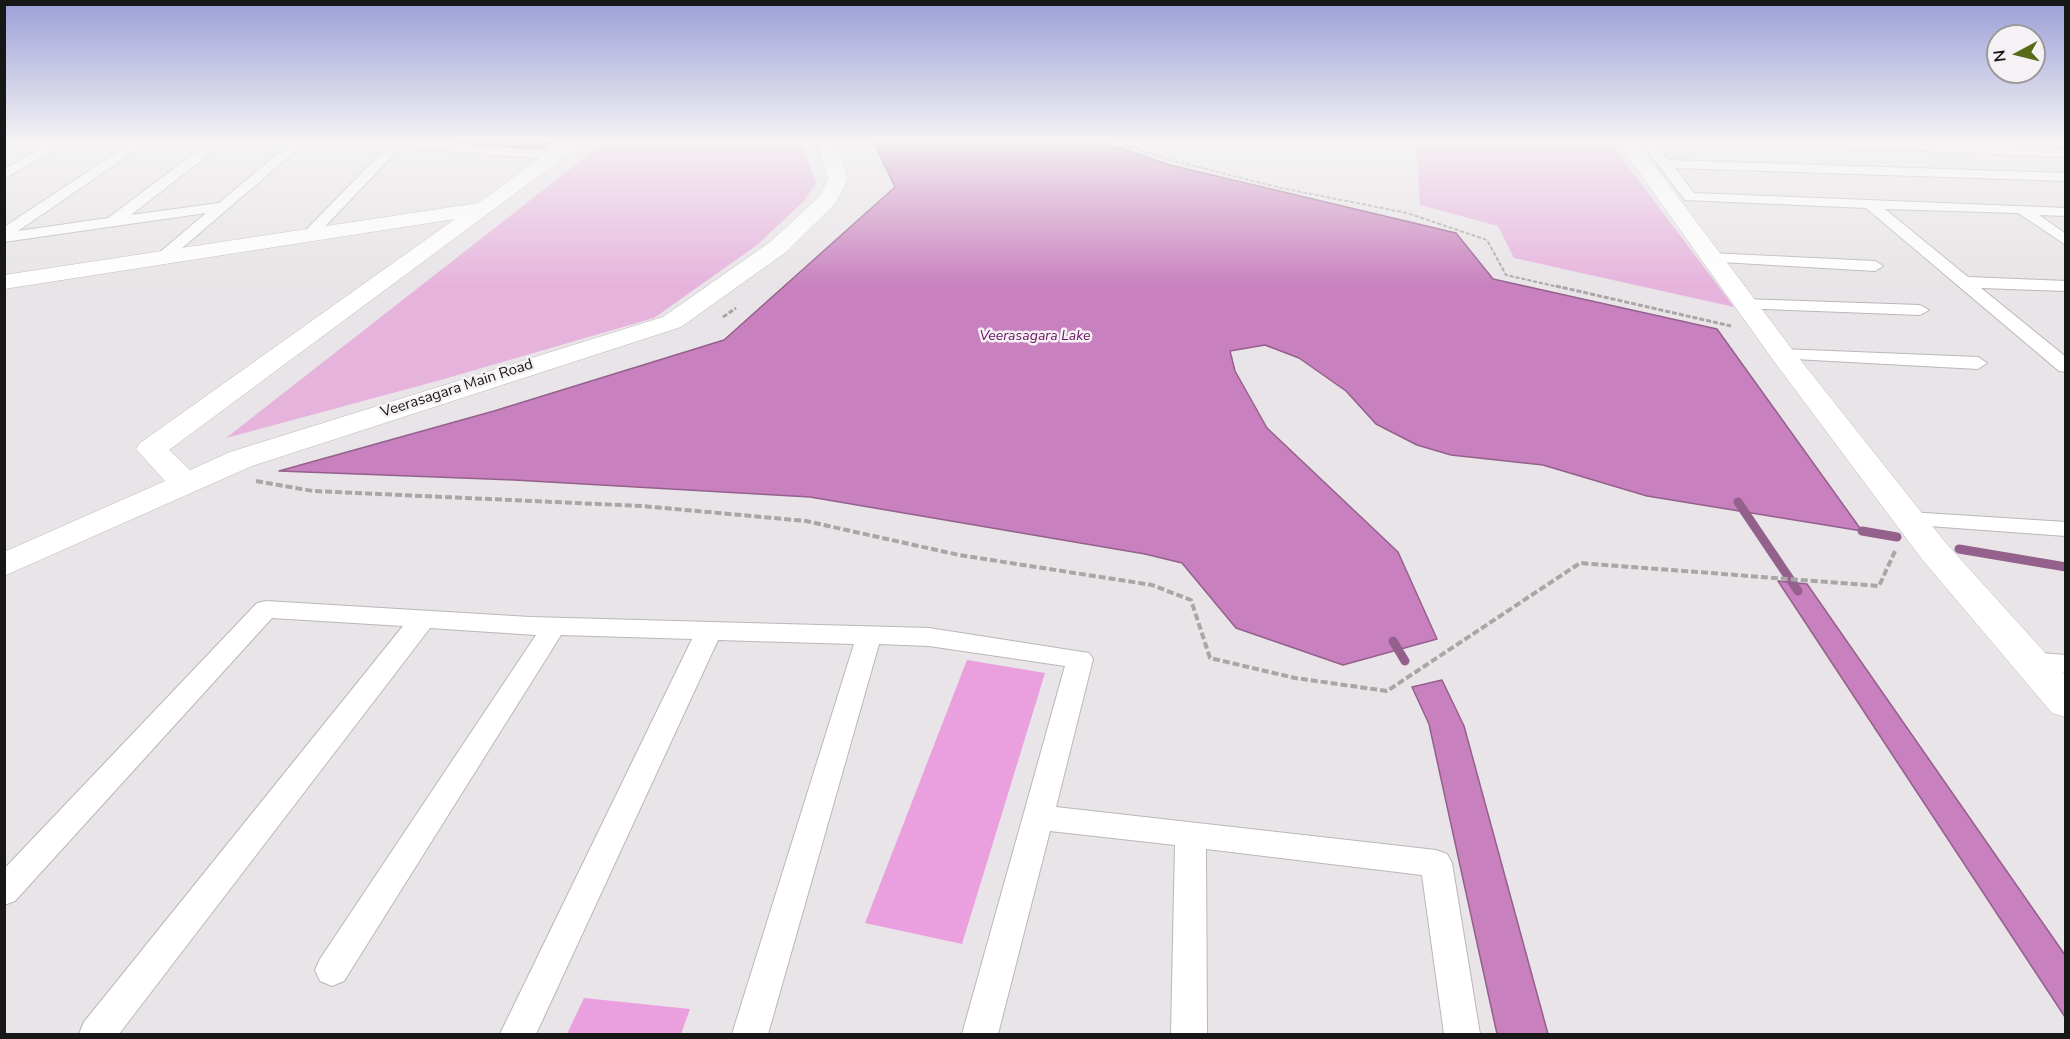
<!DOCTYPE html>
<html>
<head>
<meta charset="utf-8">
<style>
  body { margin:0 }
  #map { position:relative; width:2070px; height:1039px; overflow:hidden; background:#e8e4e7; font-family:"Nunito Sans",sans-serif }
  canvas { display:block }
  .frame { position:absolute; inset:0; border:6px solid #181718; pointer-events:none }
  .north { position:absolute; left:1986px; top:24px; width:60px; height:60px; box-sizing:border-box; background:#f5f1f4; border:2px solid #9d9a9c; border-radius:50%; rotate:263deg; font-size:16px; font-weight:700; line-height:24px; text-align:center; color:#181718 }
  .north::after { content:''; display:block; margin:auto; width:21px; height:27px; background:#566a17; clip-path:polygon(50% 0,100% 100%,50% 72%,0 100%) }
</style>
</head>
<body>
<div id="map">
<canvas width="2070" height="1039"></canvas>
<div class="frame"></div>
<div class="north">N</div>
</div>
<script>
const ctx = document.querySelector('canvas').getContext('2d');
ctx.lineJoin = 'round';
function fill(path, color) { ctx.fillStyle = color; ctx.fill(path, 'evenodd'); }
const toPath = rows => new Path2D(rows.map(r => 'M' + r).join(''));
function trace(path, color, width, dash) { ctx.strokeStyle = color; ctx.lineWidth = width; ctx.lineCap = dash ? 'butt' : 'round'; ctx.setLineDash(dash || []); ctx.stroke(path); }
function drawText(font, color, halo, rows, align = 'center') {
  ctx.font = font + ' "Nunito Sans",sans-serif'; ctx.lineWidth = 5; ctx.setLineDash([]); ctx.textBaseline = 'middle'; ctx.strokeStyle = halo; ctx.fillStyle = color; for (const [text, x, y, turn = 0] of rows) {
    ctx.save(); ctx.translate(x, y); ctx.rotate((+turn || 0) * Math.PI / 180); ctx.textAlign = isNaN(turn) ? turn : align; if (halo) ctx.strokeText(text, 0, 0); ctx.fillText(text, 0, 0); ctx.restore();
  }
}
fill(toPath([
  [606,141,801,141,816,183,805,200,757,245,654,318,437,381,226,438],
  [1416,141,1609,141,1734,307,1514,258,1498,226,1420,205]
]), '#e6b3dd');
const water = toPath([
  [423,141,520,141,551,143,542,149,423,141],
  [873,141,1100,141,1170,165,1456,233,1493,279,1717,329,1862,531,1647,496,1543,465,1451,455,1417,445,1376,424,1346,391,1299,358,1265,345,1230,351,1235,371,1267,428,1398,552,1437,639,1343,665,1236,628,1182,563,1145,554,810,497,514,480,279,471,494,411,724,340,895,187,873,141],
  [1778,581,1807,584,2065,955,2065,1017,1778,581],
  [1442,680,1464,726,1548,1034,1497,1034,1429,724,1412,687,1442,680]
]);
fill(water, '#c980be');
trace(water, '#94608c', 1.5);
trace(toPath([
  [1738,502,1798,591],
  [1862,531,1897,537],
  [1959,549,2066,567],
  [1393,641,1405,661]
]), '#94608c', 9);
fill(toPath([
  [967,660,1045,673,962,944,865,923],
  [584,998,690,1009,681,1034,567,1034]
]), '#ea9fdf');
const street = toPath([
  [53,141,69,141,4,179,4,169,53,141],
  [134,141,149,141,18,231,108,218,211,141,226,141,131,215,219,203,293,141,307,141,167,261,161,263,153,258,206,213,4,242,4,227,134,141],
  [369,141,425,141,557,152,564,156,557,160,401,147,313,239,303,239,300,236,303,233,388,146,369,141],
  [1640,141,1653,141,1668,160,2066,173,2066,181,1675,168,1694,193,2066,208,2066,216,2039,215,2066,234,2066,245,2018,213,1885,209,1968,277,2066,281,2066,291,1981,288,2066,357,2066,372,2059,371,1866,208,1685,200,1640,141],
  [1772,141,1878,141,2066,149,2066,157,1778,145,1772,141],
  [1710,253,1875,261,1883,266,1875,271,1704,261,1702,258,1704,255,1710,253],
  [1744,299,1920,305,1929,310,1920,315,1738,308,1736,304,1744,299],
  [1782,349,1978,357,1987,363,1978,369,1776,358,1773,354,1776,350,1782,349],
  [1909,512,2066,522,2066,536,1901,524,1898,519,1901,514,1909,512],
  [266,601,530,617,929,628,1089,653,1093,659,1056,807,1436,850,1447,854,1452,863,1480,1034,1444,1034,1422,875,1206,849,1207,1034,1171,1034,1175,845,1050,831,998,1034,962,1034,1065,666,929,646,879,644,768,1034,732,1034,854,644,718,640,536,1034,500,1034,692,639,561,635,344,981,332,986,320,981,315,970,320,959,536,635,430,628,119,1034,79,1034,84,1022,403,626,272,618,15,901,4,905,4,869,257,603,266,601],
  [2028,652,2066,655,2066,673,2019,667,2015,661,2019,655,2028,652]
]);
const secondary = toPath([
  [564,141,586,141,169,450,190,470,230,452,663,317,770,242,819,197,828,179,817,141,835,141,848,179,835,204,786,252,681,327,252,466,4,576,4,552,165,481,136,449,140,443,455,219,4,289,4,275,478,203,564,141],
  [1617,141,1636,141,1791,348,1945,542,2066,676,2066,717,2052,713,1921,558,1773,360,1617,141]
]);
trace(street, '#bab7ba', 2);
trace(secondary, '#bab7ba', 1);
trace(toPath([
  [1112,141,1174,161,1281,188,1407,213,1487,240,1506,275,1563,288]
]), '#a9a6a8', 2, [4, 2]);
trace(toPath([
  [1556,286,1731,326],
  [723,317,736,308]
]), '#a9a6a8', 3, [5, 2]);
trace(toPath([
  [256,481,313,491,642,506,806,521,959,555,1152,585,1191,600,1210,658,1295,678,1387,691,1580,563,1879,586,1896,549]
]), '#a9a6a8', 4, [7, 3]);
fill(street, '#fff');
fill(secondary, '#fff');
const sky = ctx.createLinearGradient(0, 0, 0, 287);
sky.addColorStop(0, '#9b9fd7');
sky.addColorStop(0.49, '#f5f3f4');
sky.addColorStop(1, '#f5f3f400');
ctx.fillStyle = sky;
ctx.fillRect(0, 0, 2070, 287);
drawText('italic 14px', '#6c1464', '#f5f1f4', [
  ["Veerasagara Lake",1035,337]
]);
drawText('15px', '#181718', '#f5f1f4', [
  ["Veerasagara Main Road",457,389,-18]
]);
</script>
</body>
</html>
